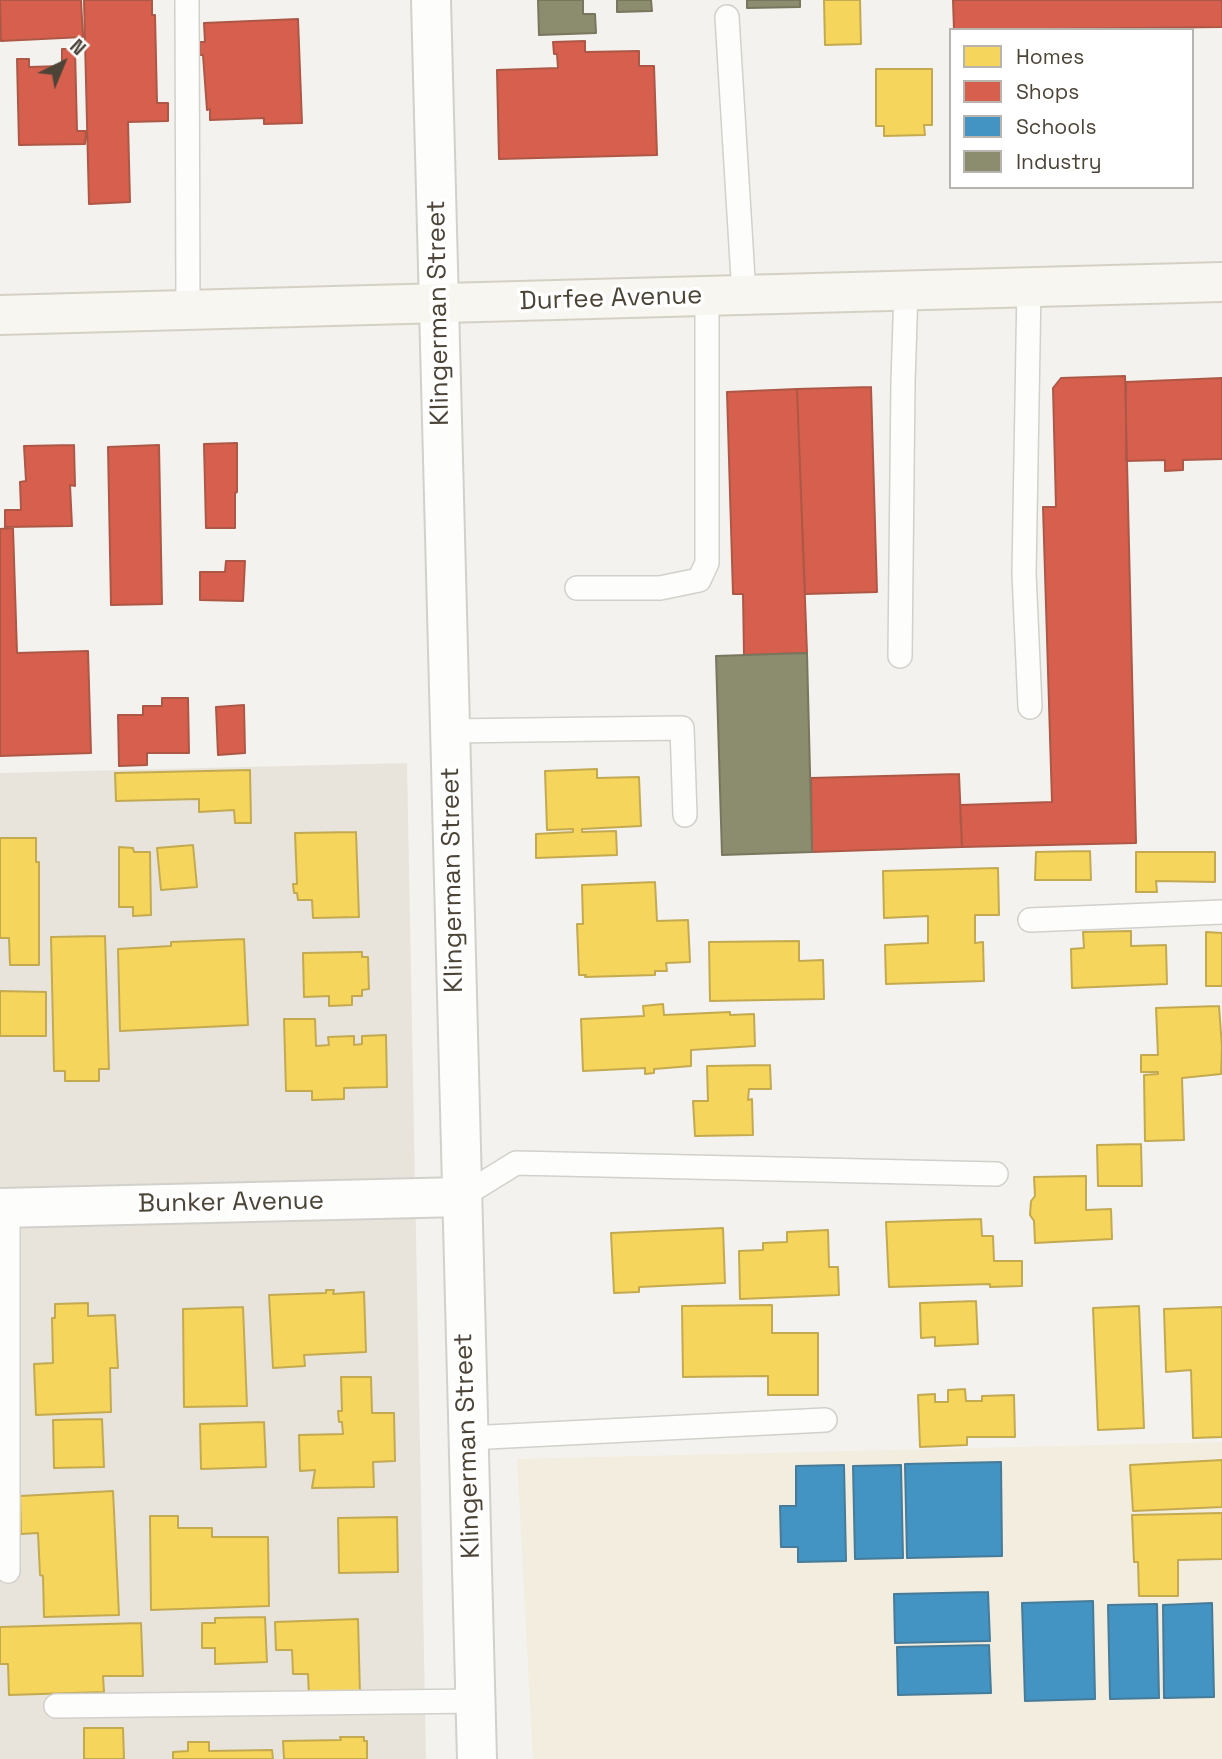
<!DOCTYPE html>
<html>
<head>
<meta charset="utf-8">
<style>
  body { margin:0 }
  #map { position:relative; width:1222px; height:1759px; overflow:hidden; background:#f4f2ee; font-family:"Space Grotesk",sans-serif }
  canvas { display:block }
  .legend { position:absolute; left:949px; top:28px; width:245px; height:161px; box-sizing:border-box; background:#fff; border:2px solid #b7b4af; margin:0; padding:9px 12px; list-style:none; font-size:21px; color:#4c4437 }
  .legend li { display:flex; align-items:center; gap:14px; height:35px }
  .legend b { width:35px; border:2px solid #b7b4af }
  .north { position:absolute; left:28px; top:28px; width:70px; height:70px; -webkit-text-stroke:5px #fff; paint-order:stroke; rotate:43deg; font-size:19px; font-weight:700; line-height:28px; text-align:center; color:#4c4437 }
  .north::after { content:''; display:block; margin:auto; width:24px; height:32px; background:#4c4437; clip-path:polygon(50% 0,100% 100%,50% 72%,0 100%) }
</style>
</head>
<body>
<div id="map">
<canvas width="1222" height="1759"></canvas>
<ul class="legend">
<li><b style="height:19px;background:#f6d55c"></b>Homes</li>
<li><b style="height:19px;background:#d6604d"></b>Shops</li>
<li><b style="height:19px;background:#4393c3"></b>Schools</li>
<li><b style="height:19px;background:#8c8c6e"></b>Industry</li>
</ul>
<div class="north">N</div>
</div>
<script>
const ctx = document.querySelector('canvas').getContext('2d');
ctx.lineJoin = 'round';
function fill(path, color) { ctx.fillStyle = color; ctx.fill(path, 'evenodd'); }
const toPath = rows => new Path2D(rows.map(r => 'M' + r).join(''));
function trace(path, color, width, dash) { ctx.strokeStyle = color; ctx.lineWidth = width; ctx.lineCap = dash ? 'butt' : 'round'; ctx.setLineDash(dash || []); ctx.stroke(path); }
function drawText(font, color, halo, rows, align = 'center') {
  ctx.font = font + ' "Space Grotesk",sans-serif'; ctx.lineWidth = 7; ctx.setLineDash([]); ctx.textBaseline = 'middle'; ctx.strokeStyle = halo; ctx.fillStyle = color; for (const [text, x, y, turn = 0] of rows) {
    ctx.save(); ctx.translate(x, y); ctx.rotate((+turn || 0) * Math.PI / 180); ctx.textAlign = isNaN(turn) ? turn : align; if (halo) ctx.strokeText(text, 0, 0); ctx.fillText(text, 0, 0); ctx.restore();
  }
}
fill(toPath([
  [407,763,426,1759,0,1759,0,773]
]), '#e8e4db');
fill(toPath([
  [1222,1442,1222,1759,533,1759,517,1459]
]), '#f2eddf');
const homes = toPath([
  [824,0,860,0,861,44,825,45,824,0],
  [876,69,932,69,932,125,924,125,925,135,884,136,884,126,876,126,876,69],
  [597,769,597,778,639,777,641,826,582,829,582,832,616,831,617,855,536,858,536,834,573,832,573,829,547,830,545,771,597,769],
  [250,770,251,823,235,823,234,810,199,812,199,799,116,801,115,773,250,770],
  [356,832,359,917,313,918,312,900,298,900,297,893,294,893,293,884,297,884,295,833,356,832],
  [0,838,36,838,36,862,39,862,39,965,10,965,9,938,0,938,0,838],
  [193,845,197,887,161,890,157,848,193,845],
  [119,847,133,848,134,852,150,852,151,915,133,916,133,907,119,907,119,847],
  [1090,851,1091,880,1035,880,1036,852,1090,851],
  [1136,852,1215,852,1215,882,1156,881,1157,892,1136,892,1136,852],
  [998,868,999,915,975,915,975,943,983,942,984,981,886,984,885,945,928,943,928,916,884,918,883,871,998,868],
  [655,882,657,921,688,920,690,962,666,963,667,971,655,971,655,975,585,977,586,975,579,975,577,924,583,924,582,885,655,882],
  [1131,931,1131,946,1166,945,1167,984,1072,988,1071,949,1084,948,1083,932,1131,931],
  [1206,932,1222,933,1222,986,1206,986,1206,932],
  [105,936,109,1069,99,1069,99,1081,65,1081,65,1071,54,1071,51,937,105,936],
  [244,939,248,1025,120,1031,118,949,171,946,171,942,244,939],
  [799,941,799,961,823,960,824,999,710,1001,709,942,799,941],
  [360,952,362,952,362,957,368,957,369,989,362,990,362,996,352,996,352,1005,329,1006,329,996,304,997,303,953,360,952],
  [0,991,46,992,46,1036,0,1036,0,991],
  [663,1004,664,1015,730,1012,730,1015,754,1014,755,1046,691,1050,691,1066,654,1069,654,1073,645,1074,645,1068,583,1071,581,1019,644,1016,643,1006,663,1004],
  [1219,1006,1222,1047,1221,1074,1182,1078,1184,1140,1145,1141,1144,1075,1158,1074,1158,1072,1141,1072,1141,1055,1158,1055,1156,1008,1219,1006],
  [284,1019,315,1019,316,1046,329,1045,328,1037,354,1036,354,1045,362,1044,362,1036,386,1035,387,1087,344,1088,344,1099,312,1100,312,1091,286,1091,284,1019],
  [770,1065,771,1089,749,1089,748,1100,752,1099,753,1135,695,1136,693,1101,708,1101,707,1066,770,1065],
  [1141,1144,1142,1186,1098,1186,1097,1145,1141,1144],
  [1086,1176,1086,1210,1111,1209,1112,1239,1035,1243,1034,1221,1030,1215,1031,1201,1035,1196,1034,1177,1086,1176],
  [981,1219,982,1236,993,1236,994,1261,1022,1261,1022,1286,990,1287,990,1284,889,1287,886,1222,981,1219],
  [723,1228,725,1283,639,1287,639,1292,614,1293,611,1233,723,1228],
  [828,1230,829,1267,838,1267,839,1295,740,1299,739,1251,763,1250,763,1243,787,1242,787,1232,828,1230],
  [326,1290,334,1290,333,1294,364,1292,366,1352,304,1355,305,1366,273,1368,269,1295,326,1293,326,1290],
  [976,1301,978,1344,935,1346,935,1337,921,1338,920,1303,976,1301],
  [88,1303,88,1316,115,1315,118,1368,110,1368,111,1412,36,1415,34,1364,53,1363,52,1318,55,1318,55,1304,88,1303],
  [772,1305,772,1333,818,1333,818,1395,768,1395,768,1376,683,1377,682,1306,772,1305],
  [1139,1306,1144,1428,1098,1430,1093,1308,1139,1306],
  [243,1307,247,1406,184,1407,183,1309,243,1307],
  [1222,1307,1222,1437,1193,1438,1191,1370,1166,1372,1164,1309,1222,1307],
  [341,1377,371,1377,372,1413,394,1413,395,1461,373,1462,374,1487,312,1488,315,1470,300,1471,299,1435,343,1434,342,1422,339,1422,338,1411,342,1411,341,1377],
  [965,1389,966,1401,982,1401,982,1396,1014,1395,1015,1437,967,1437,967,1445,920,1447,918,1395,935,1394,935,1402,948,1402,948,1390,965,1389],
  [102,1419,104,1467,54,1468,53,1420,102,1419],
  [264,1422,266,1467,201,1469,200,1424,264,1422],
  [1222,1460,1222,1507,1133,1511,1130,1465,1222,1460],
  [113,1491,119,1615,44,1617,43,1576,40,1575,38,1533,21,1534,20,1496,113,1491],
  [1222,1513,1222,1559,1178,1560,1178,1596,1139,1596,1138,1562,1134,1562,1132,1515,1222,1513],
  [150,1516,178,1516,178,1528,212,1528,212,1537,268,1537,269,1606,151,1610,150,1516],
  [397,1517,398,1572,339,1573,338,1518,397,1517],
  [265,1617,267,1662,215,1664,215,1648,202,1648,202,1623,215,1623,215,1618,265,1617],
  [358,1619,360,1695,309,1697,308,1674,293,1674,292,1650,276,1650,275,1622,358,1619],
  [141,1623,143,1676,103,1676,104,1692,9,1695,8,1664,0,1664,0,1627,141,1623],
  [84,1728,123,1728,124,1759,84,1759,84,1728],
  [340,1737,364,1737,364,1741,367,1741,367,1759,284,1759,283,1741,341,1740,340,1737],
  [188,1742,209,1742,209,1751,272,1750,273,1759,173,1759,173,1752,188,1751,188,1742]
]);
fill(homes, '#f6d55c');
trace(homes, '#c3aa51', 2);
const shops = toPath([
  [0,0,81,0,83,37,1,41,0,0],
  [84,0,152,0,152,15,155,15,157,103,168,103,168,121,128,122,130,202,89,204,84,0],
  [953,0,1222,0,1222,27,954,30,953,0],
  [298,19,302,123,264,124,264,118,210,120,210,109,207,110,203,55,200,55,200,42,205,42,204,23,298,19],
  [585,41,585,52,639,51,639,66,654,66,657,155,499,159,497,70,558,68,557,54,554,54,553,42,585,41],
  [62,49,75,49,77,131,86,131,85,144,19,145,17,59,29,59,29,67,62,66,62,49],
  [1125,376,1136,843,962,847,960,805,1052,802,1043,507,1056,507,1053,388,1061,378,1125,376],
  [1222,378,1222,459,1183,460,1183,470,1165,471,1165,460,1126,461,1126,382,1222,378],
  [871,387,877,592,805,594,797,389,871,387],
  [797,389,807,653,744,655,743,594,733,594,727,392,797,389],
  [237,443,237,492,235,493,235,528,206,528,204,444,237,443],
  [74,445,75,486,70,485,72,526,5,527,5,510,21,510,20,482,26,481,24,446,74,445],
  [159,445,162,604,111,605,108,447,159,445],
  [13,528,17,653,88,651,91,753,0,756,0,529,13,528],
  [226,561,245,561,243,601,200,600,200,572,225,572,226,561],
  [162,698,188,698,189,753,147,753,147,765,119,766,118,715,143,715,143,706,162,706,162,698],
  [244,705,245,753,218,755,216,707,244,705],
  [959,774,962,847,812,852,811,778,959,774]
]);
fill(shops, '#d6604d');
trace(shops, '#ad5846', 2);
const schools = toPath([
  [1001,1462,1002,1556,907,1558,905,1464,1001,1462],
  [844,1465,846,1561,798,1562,798,1547,781,1547,780,1506,796,1506,796,1466,844,1465],
  [901,1465,903,1558,855,1559,853,1466,901,1465],
  [988,1592,990,1641,895,1643,894,1594,988,1592],
  [1093,1601,1095,1699,1025,1701,1022,1603,1093,1601],
  [1212,1603,1214,1697,1164,1698,1163,1605,1212,1603],
  [1157,1604,1159,1698,1110,1699,1108,1605,1157,1604],
  [989,1645,991,1693,898,1695,897,1647,989,1645]
]);
fill(schools, '#4393c3');
trace(schools, '#467b99', 2);
const industry = toPath([
  [538,0,583,0,583,14,595,14,596,33,539,35,538,0],
  [617,0,651,0,652,11,617,12,617,0],
  [747,0,800,0,800,7,747,8,747,0],
  [807,653,812,852,722,855,716,656,807,653]
]);
fill(industry, '#8c8c6e');
trace(industry, '#79765e', 2);
const service = toPath([
  [187,0,188,310],
  [727,17,744,295],
  [1029,287,1024,573,1030,707],
  [577,588,660,588,699,580,707,563,707,296],
  [900,656,903,382,906,290],
  [449,731,682,728,685,815],
  [1030,920,1222,912],
  [461,1197,516,1163,996,1174],
  [468,1438,825,1420],
  [8,1571,8,1208],
  [56,1706,476,1701]
]);
const minor = toPath([
  [431,0,477,1759],
  [0,1208,461,1197]
]);
const secondary = toPath([
  [0,315,1222,282]
]);
trace(service, '#d2d0cb', 26);
trace(minor, '#d2d0cb', 42);
trace(secondary, '#d4d0c4', 42);
trace(service, '#fdfdfc', 23);
trace(minor, '#fdfdfc', 38);
trace(secondary, '#f7f6f1', 38);
drawText('26px', '#4c4437', '#fff', [
  ["Durfee Avenue",611,299,-2],
  ["Klingerman Street",439,313,-91],
  ["Klingerman Street",453,880,-91],
  ["Bunker Avenue",231,1203,-1],
  ["Klingerman Street",468,1446,-92]
]);
</script>
</body>
</html>
